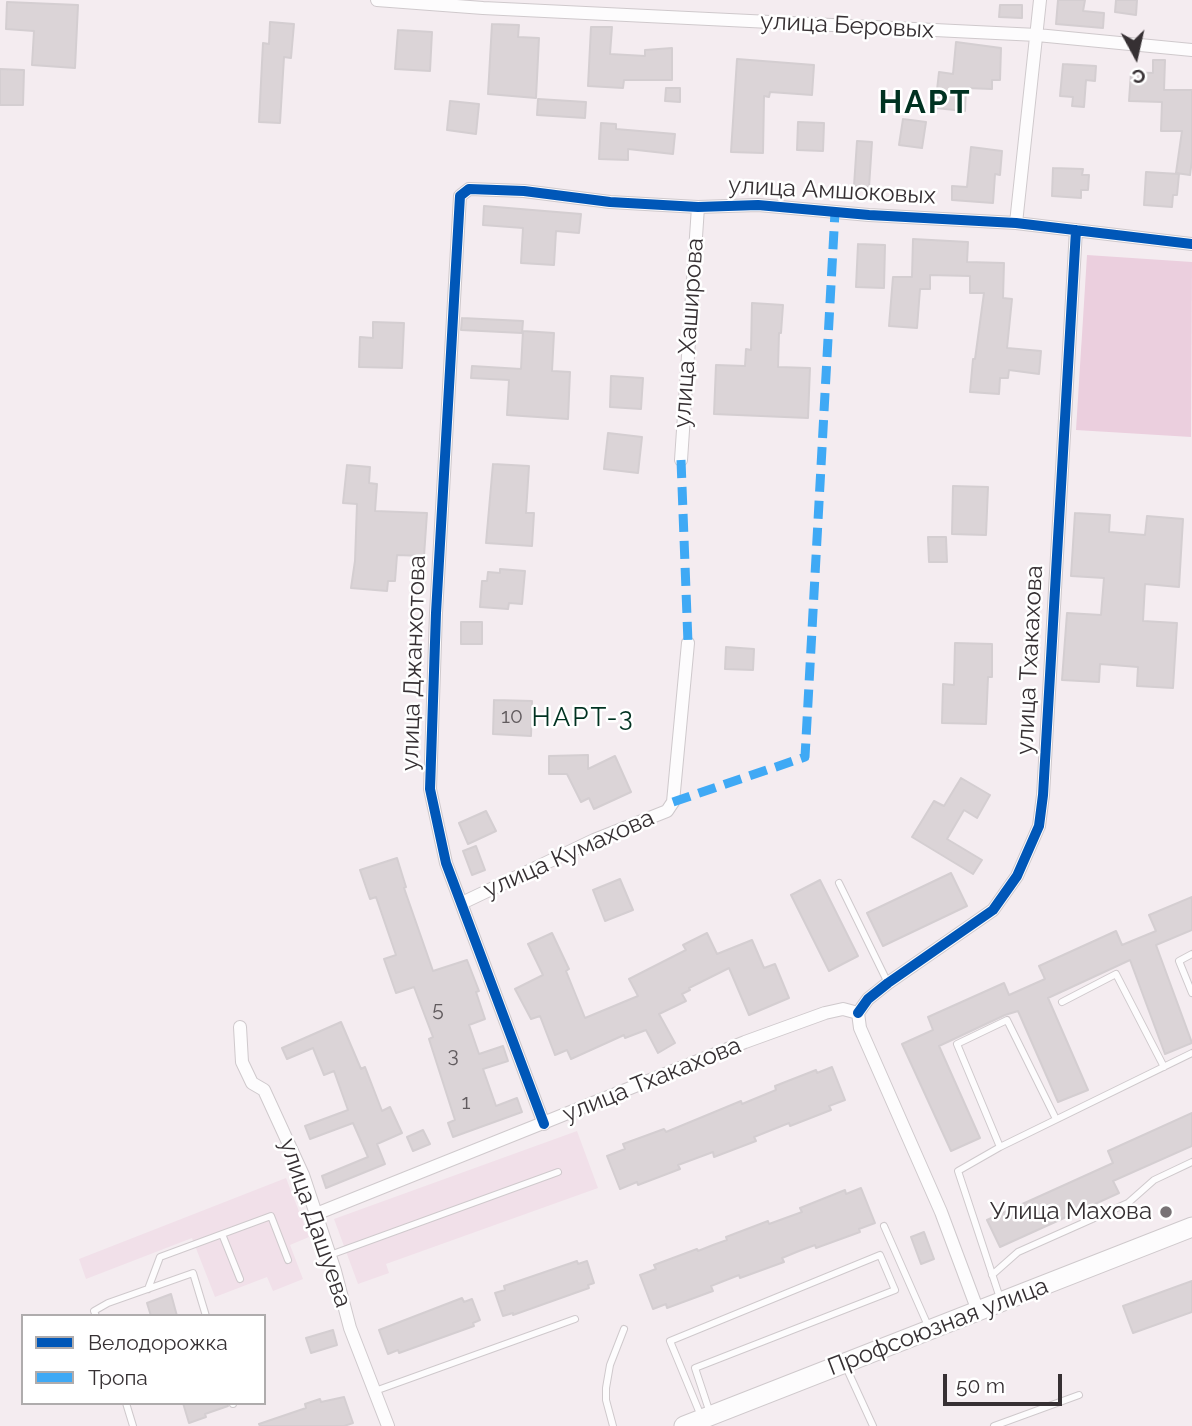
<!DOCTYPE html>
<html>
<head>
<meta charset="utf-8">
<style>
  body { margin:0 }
  #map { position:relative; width:1192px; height:1426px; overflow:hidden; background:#f4ecf0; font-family:Raleway,sans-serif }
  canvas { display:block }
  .legend { position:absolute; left:21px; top:1314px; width:245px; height:91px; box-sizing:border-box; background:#fff; border:2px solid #afacad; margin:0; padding:9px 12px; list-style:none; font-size:21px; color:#363033 }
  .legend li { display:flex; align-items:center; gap:14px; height:35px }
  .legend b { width:35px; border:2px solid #afacad }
  .north { position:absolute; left:1101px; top:21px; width:70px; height:70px; -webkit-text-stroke:5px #fff; paint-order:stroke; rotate:172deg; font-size:19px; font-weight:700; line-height:28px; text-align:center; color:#363033 }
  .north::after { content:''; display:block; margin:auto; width:24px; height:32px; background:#363033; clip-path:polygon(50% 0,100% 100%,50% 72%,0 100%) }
  .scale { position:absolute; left:943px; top:1374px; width:119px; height:32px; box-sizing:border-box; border:4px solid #363033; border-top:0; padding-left:9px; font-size:21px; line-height:24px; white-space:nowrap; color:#363033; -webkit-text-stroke:5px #fff; paint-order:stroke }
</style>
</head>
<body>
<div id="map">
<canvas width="1192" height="1426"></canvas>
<ul class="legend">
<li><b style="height:9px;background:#0057b8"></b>Велодорожка</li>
<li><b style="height:9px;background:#3fa9f5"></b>Тропа</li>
</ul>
<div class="north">С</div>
<div class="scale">50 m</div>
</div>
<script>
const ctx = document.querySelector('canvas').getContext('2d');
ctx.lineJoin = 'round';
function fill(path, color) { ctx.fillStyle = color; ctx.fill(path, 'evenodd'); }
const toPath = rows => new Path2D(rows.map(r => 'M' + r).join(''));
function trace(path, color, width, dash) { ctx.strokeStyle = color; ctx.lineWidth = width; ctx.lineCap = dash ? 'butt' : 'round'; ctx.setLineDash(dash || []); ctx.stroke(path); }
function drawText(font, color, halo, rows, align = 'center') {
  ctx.font = font + ' Raleway,sans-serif'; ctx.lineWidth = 5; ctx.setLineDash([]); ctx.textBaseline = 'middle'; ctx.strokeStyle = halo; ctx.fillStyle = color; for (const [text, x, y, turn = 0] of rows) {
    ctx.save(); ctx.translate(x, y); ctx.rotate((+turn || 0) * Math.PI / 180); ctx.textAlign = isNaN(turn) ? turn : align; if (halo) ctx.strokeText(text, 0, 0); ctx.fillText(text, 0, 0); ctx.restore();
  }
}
fill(toPath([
  [577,1131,598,1188,386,1264,389,1273,358,1284,334,1219],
  [286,1178,309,1237,290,1245,303,1279,273,1291,267,1277,215,1297,192,1238,86,1279,79,1259]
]), '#f1e0e9');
fill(toPath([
  [1087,255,1192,262,1191,437,1076,430]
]), '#ebcfde');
const building = toPath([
  [1058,0,1085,0,1083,11,1104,13,1103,28,1056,24,1058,0],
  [1116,0,1137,0,1136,15,1115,12,1116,0],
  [7,2,78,5,75,68,32,65,34,31,6,29,7,2],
  [1000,5,1022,5,1022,18,999,17,1000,5],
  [270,22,294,24,291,58,284,57,280,123,259,122,263,43,269,44,270,22],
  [492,24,519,25,518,37,539,38,536,98,488,94,492,24],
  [591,27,612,27,610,54,645,56,645,50,672,48,672,80,624,80,623,88,588,86,591,27],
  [398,30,432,32,430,71,395,69,398,30],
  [956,42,1001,48,1000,80,992,80,992,89,966,88,965,111,935,108,939,72,953,74,956,42],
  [737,59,814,65,812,95,770,92,769,97,764,96,763,153,731,152,737,59],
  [1153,60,1165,60,1164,90,1192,90,1192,160,1190,175,1176,173,1182,131,1161,131,1162,102,1129,101,1131,72,1153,73,1153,60],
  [1063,64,1096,66,1095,81,1086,80,1084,107,1072,106,1073,97,1060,96,1063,64],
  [0,69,24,70,23,105,0,105,0,69],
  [666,88,680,88,680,102,665,101,666,88],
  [538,99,586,102,585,118,537,115,538,99],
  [450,101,479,104,476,134,447,130,450,101],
  [903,119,926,122,922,148,899,145,903,119],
  [798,122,824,123,823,151,797,150,798,122],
  [601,123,616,124,616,129,675,134,673,154,628,149,628,160,599,159,601,123],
  [857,141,872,142,869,187,854,186,857,141],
  [971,147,1002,151,1000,175,995,174,993,203,952,200,952,186,967,187,971,147],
  [1053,168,1083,169,1082,175,1089,175,1088,190,1081,190,1081,198,1052,196,1053,168],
  [1146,172,1179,174,1177,195,1173,195,1172,207,1144,205,1146,172],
  [484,206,581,214,579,233,556,231,554,265,521,263,523,228,483,225,484,206],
  [913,239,968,242,967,262,1004,263,1003,298,1012,299,1007,348,1041,351,1039,374,1009,370,1008,378,1000,378,999,394,970,392,973,359,975,359,984,293,970,293,970,276,930,275,930,289,920,289,917,328,889,326,893,277,912,277,913,239],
  [858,244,885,245,884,288,856,287,858,244],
  [752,303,783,305,781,333,779,333,778,367,810,368,808,418,714,414,716,365,745,366,746,349,751,350,752,303],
  [462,318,523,321,522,333,461,330,462,318],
  [373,322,404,323,402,368,359,367,360,337,373,338,373,322],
  [523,331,554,333,552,371,570,372,568,419,507,415,509,380,471,378,472,366,521,369,523,331],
  [611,376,643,378,641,409,610,407,611,376],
  [608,433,642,437,638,473,604,469,608,433],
  [493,464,529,466,526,513,534,513,532,546,486,543,493,464],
  [347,465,370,467,369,483,377,484,375,511,427,513,424,556,397,555,395,581,388,581,387,591,351,588,355,561,357,504,343,503,347,465],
  [953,486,988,487,986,535,952,534,953,486],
  [1075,513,1110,515,1109,532,1145,535,1147,516,1183,519,1179,587,1145,584,1143,621,1177,623,1173,688,1137,686,1138,667,1100,664,1099,682,1062,680,1067,613,1101,615,1104,578,1071,576,1075,513],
  [928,537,946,537,947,562,929,562,928,537],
  [500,569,525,571,522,604,509,603,508,609,480,607,482,581,487,581,488,572,500,573,500,569],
  [461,622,482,622,482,644,461,644,461,622],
  [955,643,992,644,992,677,988,677,986,724,942,723,943,684,954,685,955,643],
  [726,647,754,649,753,670,725,669,726,647],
  [494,700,532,701,531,736,493,734,494,700],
  [588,755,588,769,615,756,631,792,594,809,589,798,581,802,567,774,549,774,549,756,588,755],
  [961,778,990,795,977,818,964,810,947,839,982,860,973,874,912,837,934,801,944,806,961,778],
  [486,811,496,831,468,844,459,823,486,811],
  [476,846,485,870,472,875,463,851,476,846],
  [397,858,406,887,404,888,433,971,467,960,479,991,476,992,485,1019,469,1025,479,1054,503,1046,508,1061,483,1069,496,1106,517,1098,522,1112,453,1137,448,1123,455,1120,429,1039,433,1037,414,987,396,993,384,959,396,955,376,897,370,899,360,870,397,858],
  [951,873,967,906,883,946,867,913,951,873],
  [620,879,633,910,605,921,593,890,620,879],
  [820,880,858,956,829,971,791,895,820,880],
  [1192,897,1192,930,1156,945,1192,1043,1165,1054,1130,960,1048,998,1088,1090,1058,1102,1018,1011,1005,1015,939,1046,980,1138,951,1151,902,1044,933,1030,928,1017,1004,983,1009,995,1045,979,1039,966,1116,931,1122,945,1156,931,1149,915,1192,897],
  [552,933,569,969,566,971,585,1018,638,996,629,979,686,950,683,945,707,933,717,954,752,940,764,968,775,964,789,998,749,1015,729,968,689,988,690,990,682,994,686,1001,659,1014,675,1043,658,1053,646,1030,625,1038,624,1035,571,1059,567,1050,555,1055,540,1016,531,1019,515,989,543,975,528,944,552,933],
  [341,1022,361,1069,365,1067,382,1111,390,1107,402,1133,377,1144,385,1164,326,1188,322,1176,368,1157,353,1123,310,1139,305,1126,348,1110,334,1071,324,1075,313,1048,287,1059,282,1048,341,1022],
  [832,1067,845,1100,829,1106,831,1110,790,1126,789,1123,754,1137,756,1141,714,1157,713,1152,678,1165,680,1169,638,1185,637,1182,620,1189,607,1156,625,1149,623,1144,664,1129,666,1132,741,1101,742,1104,776,1090,775,1086,816,1070,817,1073,832,1067],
  [1192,1113,1192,1146,1113,1181,1119,1193,1000,1247,987,1220,1113,1163,1108,1151,1192,1113],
  [423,1130,430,1144,413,1151,407,1137,423,1130],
  [861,1188,875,1223,859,1229,860,1232,816,1248,815,1245,799,1251,782,1258,784,1262,740,1278,739,1275,711,1286,713,1291,667,1308,666,1304,653,1309,640,1275,656,1269,654,1265,697,1249,698,1251,713,1245,727,1240,726,1237,768,1221,769,1224,802,1212,800,1208,845,1190,846,1194,861,1188],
  [924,1232,934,1259,921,1264,911,1237,924,1232],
  [577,1261,578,1264,587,1261,594,1283,588,1285,589,1288,513,1315,513,1313,503,1316,495,1293,505,1290,504,1286,577,1261],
  [1192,1281,1192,1312,1133,1333,1123,1306,1192,1281],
  [171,1294,177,1316,151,1316,147,1303,171,1294],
  [462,1298,464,1302,472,1299,480,1320,473,1323,474,1326,399,1353,398,1350,388,1354,379,1330,462,1298],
  [333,1330,337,1345,311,1353,306,1338,333,1330],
  [344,1397,353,1423,344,1426,260,1426,259,1424,306,1408,305,1404,320,1399,321,1402,344,1397],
  [183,1403,227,1403,228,1406,205,1414,206,1417,189,1423,183,1403]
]);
fill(building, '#dbd4d7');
trace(building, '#d4ced1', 2);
const lane = toPath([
  [839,883,888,983],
  [1192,954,1179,961,1192,993],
  [1062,1002,1116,974,1164,1067],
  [1000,1147,957,1044,1007,1020,1056,1119],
  [884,1226,929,1328],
  [222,1234,240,1279],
  [330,1255,558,1172],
  [992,1275,1018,1252,1128,1203,1154,1180,1192,1162],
  [148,1289,160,1257,271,1216,288,1260],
  [1000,1298,958,1171,1000,1147,1192,1053],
  [96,1316,94,1311,108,1303,193,1273,206,1316],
  [846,1367,873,1426],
  [375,1391,575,1319],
  [126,1403,133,1426],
  [233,1403,233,1404],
  [701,1416,670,1341,880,1255,895,1290,695,1368,710,1413],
  [613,1426,606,1400,606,1388,610,1365,624,1329],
  [994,1426,1079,1395]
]);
const street = toPath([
  [377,0,483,8,1037,35,1192,50],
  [1016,223,1040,0],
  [681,460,698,207],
  [462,903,594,840,667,811,673,802,688,643],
  [858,1013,868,999,888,983,993,910,1017,876,1039,826,1043,795,1076,230],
  [858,1013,860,1028,941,1212,978,1311],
  [240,1027,242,1062,252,1083,264,1090,303,1175,335,1271,350,1328,388,1426],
  [544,1124,446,863,430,789,436,613,460,196,469,189,524,191,610,202,698,207,758,205,869,215,1016,223,1192,244],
  [316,1214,745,1042,825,1013,843,1009,858,1013]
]);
const secondary = toPath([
  [684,1426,1192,1227]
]);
trace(lane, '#cfc9cc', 8);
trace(street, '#cfc9cc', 14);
trace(secondary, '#cfc9cc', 21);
trace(lane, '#fdfcfd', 6);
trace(street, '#fdfcfd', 12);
trace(secondary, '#fdfcfd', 19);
trace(toPath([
  [681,460,688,643],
  [673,802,805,757,835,212]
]), '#3fa9f5', 9, [18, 9]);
trace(toPath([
  [858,1013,868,999,888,983,993,910,1017,876,1039,826,1043,795,1076,230],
  [544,1124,446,863,430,789,436,613,460,196,469,189,524,191,610,202,698,207,758,205,869,215,1016,223,1192,244]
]), '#0057b8', 10);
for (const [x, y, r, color] of [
  [1166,1212,7,"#787275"]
]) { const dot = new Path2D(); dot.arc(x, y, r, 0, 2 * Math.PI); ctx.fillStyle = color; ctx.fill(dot); trace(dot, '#fff', 2.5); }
drawText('21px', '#615b5e', null, [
  ["10",512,717],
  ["5",438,1010],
  ["3",453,1056],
  ["1",466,1103]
]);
drawText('24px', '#363033', '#fff', [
  ["улица Беровых",847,26,3],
  ["улица Амшоковых",832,191,3],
  ["улица Хаширова",689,333,-86],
  ["улица Тхакахова",1030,660,-87],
  ["улица Джанхотова",414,663,-88],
  ["улица Кумахова",569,854,-24],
  ["улица Тхакахова",652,1080,-22],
  ["улица Дашуева",315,1223,71],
  ["Профсоюзная улица",938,1327,-21]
]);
drawText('24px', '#363033', '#fff', [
  ["Улица Махова",1152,1212]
], 'right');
ctx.letterSpacing = '2px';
drawText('26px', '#003221', '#fff', [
  ["НАРТ-3",583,718]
]);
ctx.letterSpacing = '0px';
ctx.letterSpacing = '2px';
drawText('bold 32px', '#003221', '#fff', [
  ["НАРТ",925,103]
]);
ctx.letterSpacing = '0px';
</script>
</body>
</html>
